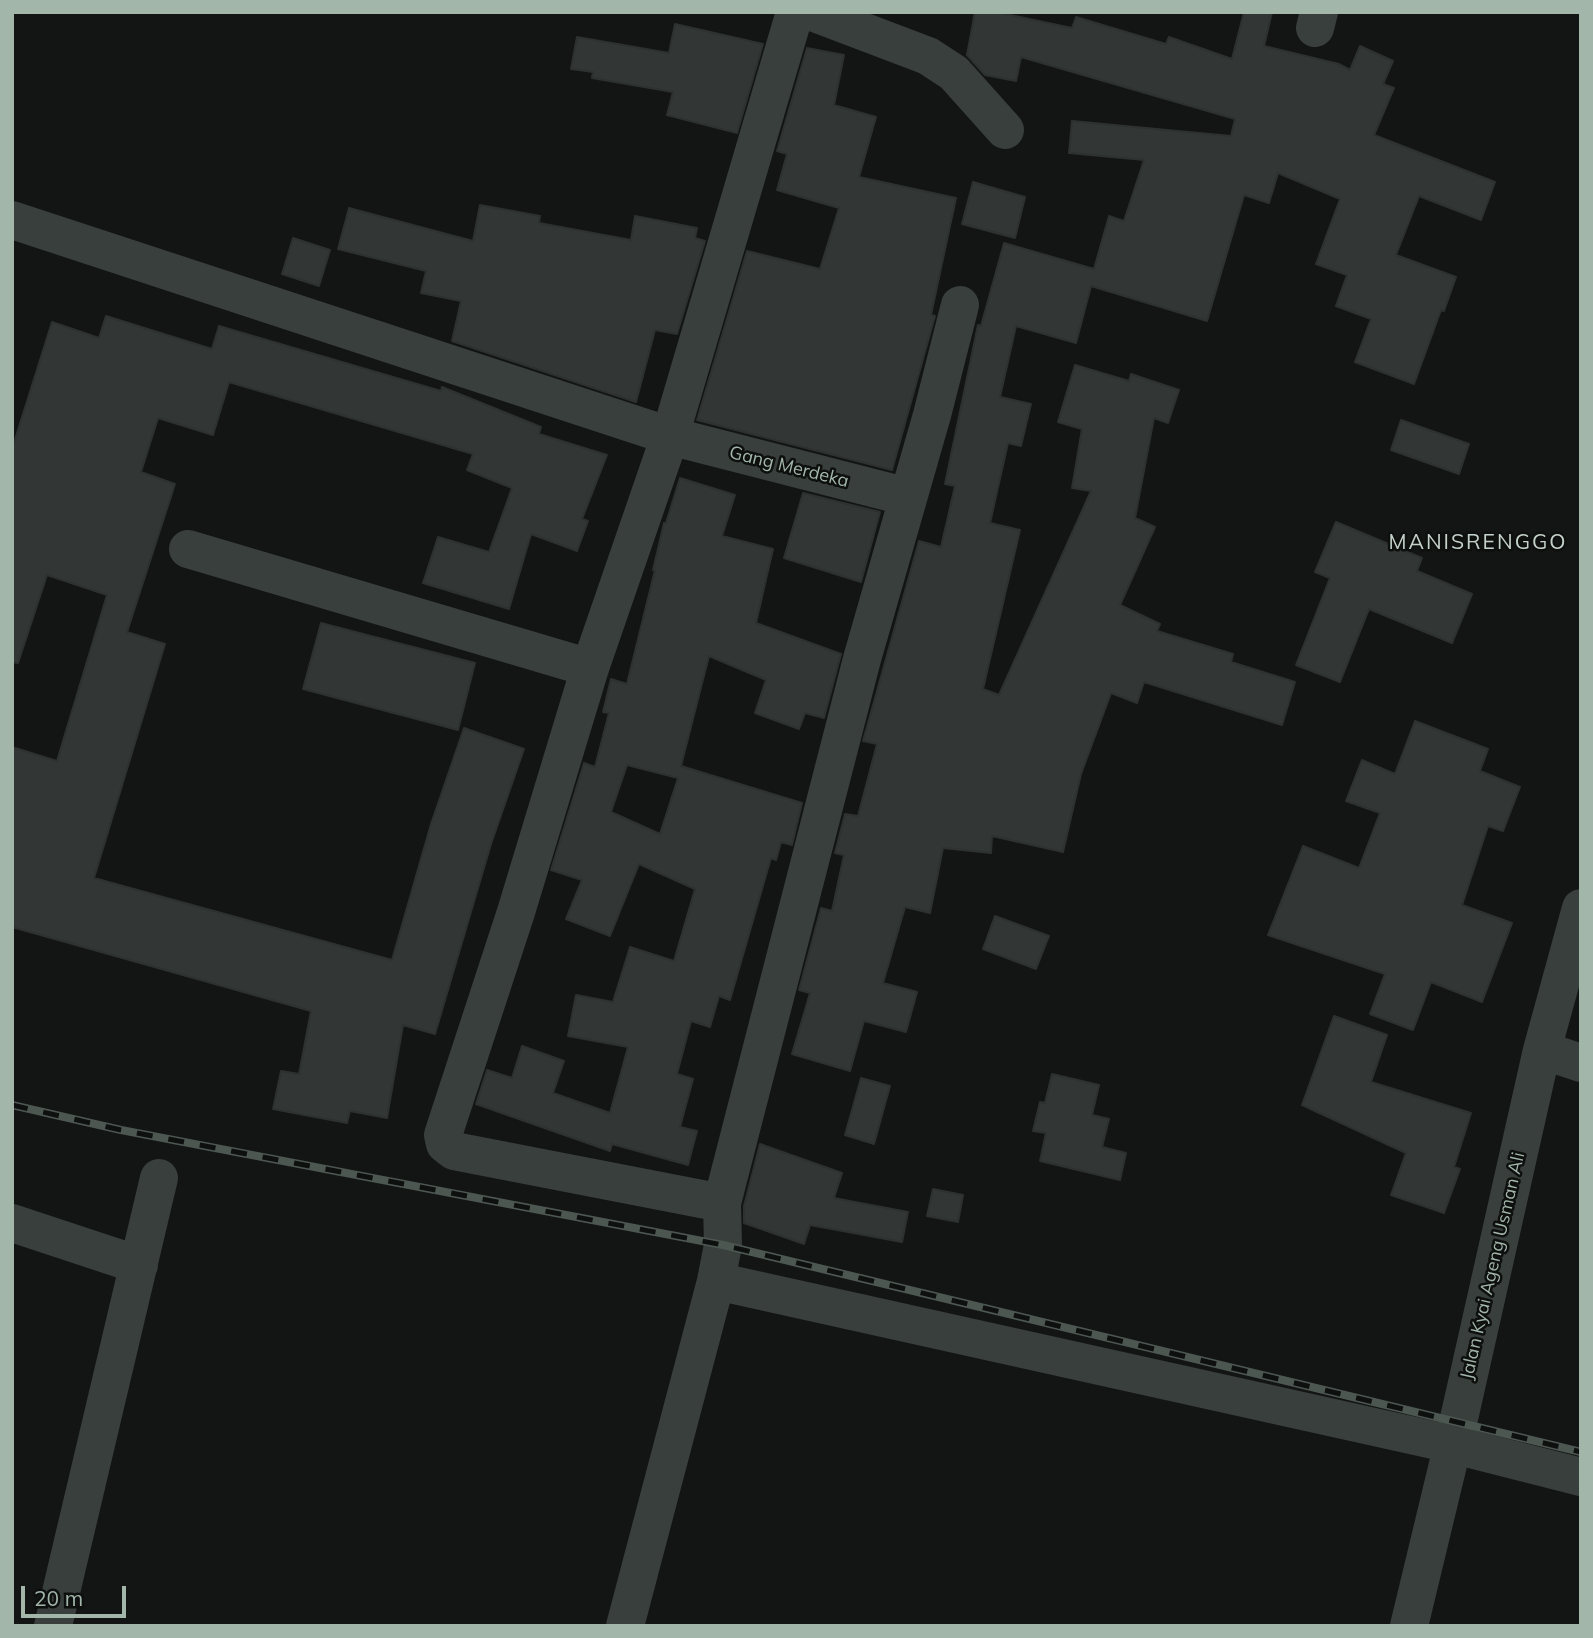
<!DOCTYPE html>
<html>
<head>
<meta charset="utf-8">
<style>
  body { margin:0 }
  #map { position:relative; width:1593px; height:1638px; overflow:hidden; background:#131514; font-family:Mulish,sans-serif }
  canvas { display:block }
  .frame { position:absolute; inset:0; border:14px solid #a3b6aa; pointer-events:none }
  .scale { position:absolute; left:21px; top:1586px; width:105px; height:32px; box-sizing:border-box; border:4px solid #a3b6aa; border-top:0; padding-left:9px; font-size:21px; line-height:24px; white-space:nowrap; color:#a3b6aa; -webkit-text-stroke:5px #0e100f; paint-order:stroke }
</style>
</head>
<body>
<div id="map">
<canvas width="1593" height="1638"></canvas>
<div class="frame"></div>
<div class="scale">20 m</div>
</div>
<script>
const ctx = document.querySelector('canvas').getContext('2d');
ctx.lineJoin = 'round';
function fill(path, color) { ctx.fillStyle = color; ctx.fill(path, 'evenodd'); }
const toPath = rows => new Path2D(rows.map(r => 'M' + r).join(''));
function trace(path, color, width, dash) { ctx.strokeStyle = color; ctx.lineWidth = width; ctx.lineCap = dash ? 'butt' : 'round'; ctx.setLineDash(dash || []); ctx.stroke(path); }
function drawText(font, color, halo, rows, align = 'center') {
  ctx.font = font + ' Mulish,sans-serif'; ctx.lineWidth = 5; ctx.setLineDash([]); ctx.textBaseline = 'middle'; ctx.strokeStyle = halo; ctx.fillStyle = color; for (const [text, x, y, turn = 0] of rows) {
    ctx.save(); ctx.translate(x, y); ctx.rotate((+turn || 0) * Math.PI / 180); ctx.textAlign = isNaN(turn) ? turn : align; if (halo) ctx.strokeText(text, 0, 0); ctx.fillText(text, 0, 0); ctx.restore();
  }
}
const building = toPath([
  [975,12,996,12,1072,28,1076,17,1166,44,1169,37,1232,59,1244,12,1272,12,1264,46,1339,64,1350,70,1360,46,1393,61,1383,84,1394,88,1374,135,1495,182,1481,220,1419,196,1396,255,1456,277,1444,311,1441,310,1414,384,1355,362,1371,319,1336,306,1347,275,1316,264,1340,199,1278,173,1269,203,1244,195,1207,321,1091,286,1076,343,1016,326,1000,397,1031,404,1021,446,1008,443,990,523,1020,530,983,689,999,695,1091,491,1072,488,1082,429,1058,422,1075,365,1129,381,1131,374,1179,390,1168,423,1154,418,1135,518,1155,527,1120,605,1160,624,1157,631,1233,654,1231,662,1295,682,1282,725,1144,682,1137,703,1111,693,1081,774,1063,852,992,836,991,853,943,848,930,913,905,907,883,983,917,992,906,1032,864,1021,850,1071,792,1054,810,993,799,990,821,908,832,911,844,855,835,853,845,814,858,816,877,744,863,741,919,541,941,547,955,486,945,484,978,325,981,326,1004,243,1094,269,1109,216,1124,221,1144,160,1069,153,1072,121,1231,136,1235,119,1021,57,1016,81,985,75,967,55,975,12],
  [675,24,763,44,737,133,667,115,673,92,592,78,593,72,571,69,577,37,669,53,675,24],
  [807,48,844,55,834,105,876,117,859,177,956,198,931,315,935,316,892,470,697,420,747,251,820,269,839,208,777,190,787,154,777,151,807,48],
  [973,182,1025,197,1015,238,962,224,973,182],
  [480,205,540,216,539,223,631,240,635,216,697,228,695,238,705,241,677,334,655,330,636,402,452,341,461,301,421,293,426,271,338,249,349,208,473,241,480,205],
  [293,238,330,250,319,286,282,274,293,238],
  [106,316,212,349,219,326,441,391,442,387,541,427,539,434,607,455,582,519,588,521,577,551,531,534,509,609,423,583,438,537,489,552,512,488,467,470,473,454,229,382,213,435,158,418,141,472,175,484,127,632,165,644,94,878,392,960,431,824,464,728,524,749,491,844,435,1034,403,1025,387,1118,350,1111,347,1123,273,1109,281,1071,299,1074,311,1011,12,927,12,747,57,761,107,595,47,575,18,663,12,662,12,449,52,322,99,338,106,316],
  [1401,420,1469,444,1459,474,1391,450,1401,420],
  [680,478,735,495,722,536,773,549,756,623,841,654,824,718,805,713,799,729,755,713,766,680,709,656,681,766,802,803,792,845,781,842,776,860,771,858,730,1000,719,996,710,1027,691,1021,677,1074,693,1079,680,1127,697,1131,688,1165,612,1144,610,1151,476,1104,487,1070,512,1078,522,1046,564,1061,553,1093,610,1113,628,1047,568,1036,576,995,613,1002,630,947,674,961,695,889,639,864,610,936,566,919,582,880,551,870,584,763,595,767,609,713,603,712,611,679,627,684,655,570,653,570,664,523,666,523,680,478],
  [627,765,678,778,660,834,611,812,627,765],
  [803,493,880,512,861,582,784,558,803,493],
  [1336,522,1422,558,1417,571,1472,594,1452,643,1369,609,1340,682,1296,665,1330,578,1315,572,1336,522],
  [321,623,475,663,458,730,303,689,321,623],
  [1415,721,1488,749,1480,771,1520,787,1503,831,1488,826,1462,905,1512,923,1482,1002,1431,982,1413,1030,1370,1014,1385,974,1268,935,1303,846,1359,868,1380,813,1346,801,1362,760,1395,774,1415,721],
  [995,916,1049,936,1036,969,983,949,995,916],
  [1334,1016,1387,1035,1371,1082,1471,1113,1454,1167,1460,1169,1444,1213,1391,1195,1406,1153,1302,1105,1334,1016],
  [1052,1074,1099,1085,1092,1115,1109,1119,1102,1147,1126,1153,1120,1180,1040,1161,1046,1133,1033,1131,1040,1102,1045,1103,1052,1074],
  [861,1078,890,1086,874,1144,845,1135,861,1078],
  [760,1144,842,1173,834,1198,908,1212,902,1242,810,1225,804,1244,744,1223,744,1206,760,1144],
  [933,1189,963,1195,958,1222,927,1216,933,1189]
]);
fill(building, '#323735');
trace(building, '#2d3130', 2);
trace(toPath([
  [812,12,928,56,954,73,1005,130],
  [1315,28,1319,12],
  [12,220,670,436,908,497],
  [188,549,590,668],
  [1542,1050,1581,1063],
  [722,1203,454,1151,445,1144,443,1135,516,912,590,668,670,436,795,12],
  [12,1223,139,1265],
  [716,1281,1451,1444,1581,1477],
  [53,1626,159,1178],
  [625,1626,716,1281,723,1245,722,1203,862,659,932,415,960,305],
  [1409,1626,1458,1423,1542,1050,1581,908]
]), '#383f3c', 38);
const rail = toPath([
  [12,1105,121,1130,723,1245,1581,1452]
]);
trace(rail, '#4d5752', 8);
trace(rail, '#0e100f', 5, [16]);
drawText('18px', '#a3b6aa', '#0e100f', [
  ["Gang Merdeka",789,467,14],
  ["Jalan Kyai Ageng Usman Ali",1493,1266,-77]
]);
ctx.letterSpacing = '2px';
drawText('21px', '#c5d2ca', '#0e100f', [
  ["MANISRENGGO",1478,543]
]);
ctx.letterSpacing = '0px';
</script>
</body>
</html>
